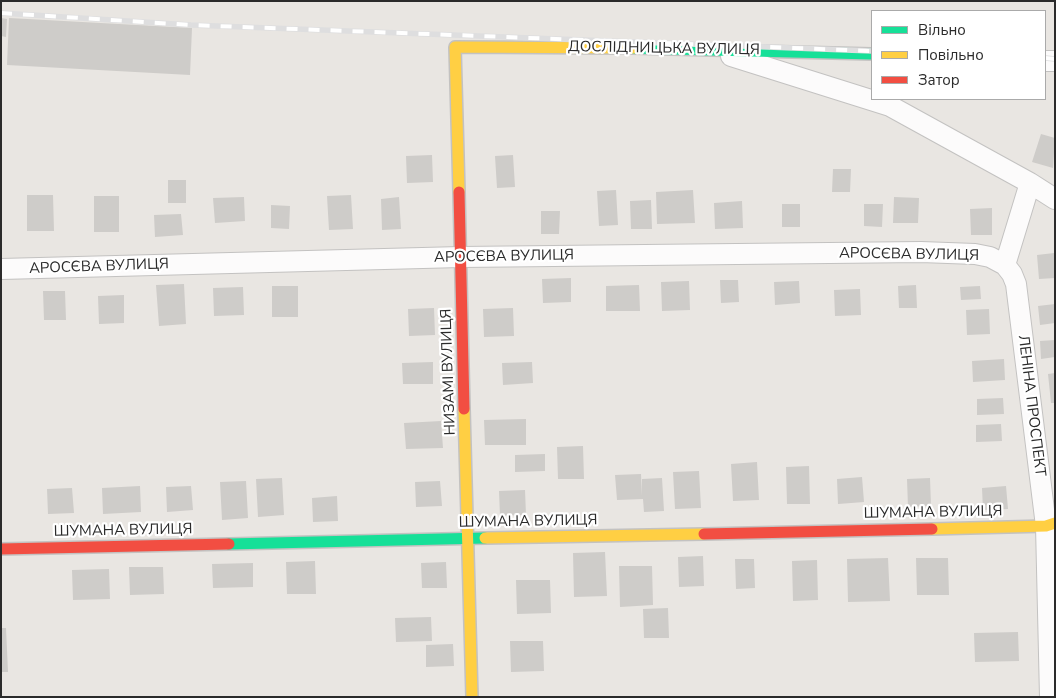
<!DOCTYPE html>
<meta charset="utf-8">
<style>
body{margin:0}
#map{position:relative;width:1056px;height:698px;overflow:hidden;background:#e9e6e2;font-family:"Nunito Sans",sans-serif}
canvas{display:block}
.frame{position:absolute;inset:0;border:2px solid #2b2b2b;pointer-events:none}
.legend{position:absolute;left:871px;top:10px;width:175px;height:90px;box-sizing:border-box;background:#fff;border:1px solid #aaa;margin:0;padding:6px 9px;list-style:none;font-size:15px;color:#2b2b2b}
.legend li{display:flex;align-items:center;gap:10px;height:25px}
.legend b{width:25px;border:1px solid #aaa}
</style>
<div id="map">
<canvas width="1056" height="698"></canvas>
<div class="frame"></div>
<ul class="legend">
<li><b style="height:6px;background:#16e098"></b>Вільно</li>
<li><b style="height:6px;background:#ffcf43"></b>Повільно</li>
<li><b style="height:6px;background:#f24e42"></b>Затор</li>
</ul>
</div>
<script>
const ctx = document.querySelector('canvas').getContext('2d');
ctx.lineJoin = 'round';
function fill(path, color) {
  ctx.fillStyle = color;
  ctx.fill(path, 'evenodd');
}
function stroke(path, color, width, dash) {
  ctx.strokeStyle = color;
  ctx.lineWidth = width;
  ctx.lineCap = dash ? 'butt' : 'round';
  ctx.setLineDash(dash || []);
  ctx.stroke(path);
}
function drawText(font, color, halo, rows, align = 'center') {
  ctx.font = font + ' "Nunito Sans",sans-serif';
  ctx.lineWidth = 4.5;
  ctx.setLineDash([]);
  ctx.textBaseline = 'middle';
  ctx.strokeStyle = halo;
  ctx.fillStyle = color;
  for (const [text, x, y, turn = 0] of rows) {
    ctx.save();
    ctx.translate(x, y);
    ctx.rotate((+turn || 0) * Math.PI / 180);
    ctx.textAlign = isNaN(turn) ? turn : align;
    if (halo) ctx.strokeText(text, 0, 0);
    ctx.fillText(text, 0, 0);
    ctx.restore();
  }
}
fill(new Path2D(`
 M1 18 7 19 6 37 1 36Z
 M9 18 192 28 190 75 7 65Z
 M1041 134 1055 138 1053 168 1032 162Z
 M432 155 433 182 407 183 406 156Z
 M513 155 515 187 497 188 495 156Z
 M833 169H851L850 192H832Z
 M168 180H186V203H168Z
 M616 190 618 225 599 226 597 191Z
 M693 190 695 223 657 224 656 192Z
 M27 195H53L54 231H27Z
 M351 195 353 229 329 230 327 196Z
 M94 196H119V232H94Z
 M244 197 245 221 215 223 213 198Z
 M399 197 401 229 382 230 381 199Z
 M894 197 919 198 918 223H893Z
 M651 200 652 229H631L630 201Z
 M742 201 743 228 715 229 714 203Z
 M782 204H800V227H782Z
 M864 204H883L882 227 864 226Z
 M271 205 290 206 289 229 271 228Z
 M992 208V235H971L970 209Z
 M541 211H560L559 234H541Z
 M181 214 183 235 155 237 154 215Z
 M1054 253 1055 278 1039 279 1037 255Z
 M571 278V302L543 303 542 279Z
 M720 280H738L739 302 721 303Z
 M689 281 690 310 662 311 661 282Z
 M799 281 800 303 775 305 774 282Z
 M184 284 186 324 159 326 156 285Z
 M639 285 640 311H606V286Z
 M916 285 917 308H899L898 286Z
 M272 286H298V317H272Z
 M980 286 981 299 961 300 960 287Z
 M243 287 244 315 214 316 213 288Z
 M860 289 861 315 835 316 834 290Z
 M43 291H65L66 320H44Z
 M124 295V323L99 324 98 296Z
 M1055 304V323L1040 325 1038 306Z
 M434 308 435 335 409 336 408 309Z
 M513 308 514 336 484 337 483 309Z
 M989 309 990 334 967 335 966 310Z
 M1055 340V357L1041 359 1040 341Z
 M1004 359 1005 380 973 382 972 361Z
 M433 362V384H403L402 363Z
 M532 362 533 383 503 385 502 363Z
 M1055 373V403H1051L1048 374Z
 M1003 398 1004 414 977 415V399Z
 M526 419V445H485L484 420Z
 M441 421 443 448 406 449 404 423Z
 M1001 424 1002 441 976 442V425Z
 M583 446 584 479H558L557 447Z
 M545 454V471L515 472V455Z
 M757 462 759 500 733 501 731 464Z
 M809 466 810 504H787L786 467Z
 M699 471 701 508 675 509 673 472Z
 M641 474 642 496V479L662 478 664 511 644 512 643 499 617 500 615 475Z
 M862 477 864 502 838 504 837 479Z
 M282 478 284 515 258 517 256 479Z
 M930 478 931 506 908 507 907 479Z
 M246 481 248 518 222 520 220 482Z
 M440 481 442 506 416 507 415 482Z
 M140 486 141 512 103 514 102 488Z
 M191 486 193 510 167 512 166 487Z
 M1006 486 1008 509 983 510 982 488Z
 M72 488 74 513 48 514 47 489Z
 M525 490 526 515 500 516 499 491Z
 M337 496 338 521 313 522 312 498Z
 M605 552 607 596 574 597 573 553Z
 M703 556 704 586 679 587 678 557Z
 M888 558 890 601 848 602 847 559Z
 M916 558H948L949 595H917Z
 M735 559H754L755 588 736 589Z
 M817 560 818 600 793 601 792 561Z
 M315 561 316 594H287L286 562Z
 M446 562 447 588H422L421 563Z
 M253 563V587L213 588 212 564Z
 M619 566H652L653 605 620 607Z
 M129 567H163L164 594 130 595Z
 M109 569 110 599 73 600 72 570Z
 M516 580H550L551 613 517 614Z
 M668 608 669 638H644L643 609Z
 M431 617 432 641 396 642 395 618Z
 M1 628H6L8 672H1Z
 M1018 632 1019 661 975 662 974 633Z
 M510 641H543L544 671 511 672Z
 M453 644 454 666 426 667V645Z`), '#ceccc9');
const street = new Path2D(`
 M731 56 890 106 1030 183 1055 199
 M1045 61H1055
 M1030 183 1005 265 1012 274 1016 284 1046 526 1050 697
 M1 269 461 257 921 252 975 254 990 257 1005 265`);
const fast = new Path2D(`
 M633 48 872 54
 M229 544 485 538`);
const slow = new Path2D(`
 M459 192 455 47 633 48
 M464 409 472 697
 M932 529 1046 526 1055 523
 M485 538 704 534`);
const jam = new Path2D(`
 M459 192 464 409
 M704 534 932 529
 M1 549 229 544`);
stroke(street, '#c3c2c1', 22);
stroke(fast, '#c3c2c1', 14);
stroke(slow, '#c3c2c1', 14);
stroke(jam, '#c3c2c1', 14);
stroke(street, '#fcfbfb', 20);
stroke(fast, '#16e098', 11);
stroke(slow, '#ffcf43', 11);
stroke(jam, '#f24e42', 11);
const rail = new Path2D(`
 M1 13 191 25 872 51
 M1045 58 1055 59`);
stroke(rail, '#dededf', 5.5);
stroke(rail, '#fff', 4, [11]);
drawText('15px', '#2b2b2b', '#fff', [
 ["ДОСЛІДНИЦЬКА ВУЛИЦЯ",664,49,1],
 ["АРОСЄВА ВУЛИЦЯ",909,255,1],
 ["АРОСЄВА ВУЛИЦЯ",504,257,-1],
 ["АРОСЄВА ВУЛИЦЯ",99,267,-2],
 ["НИЗАМІ ВУЛИЦЯ",449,372,-92],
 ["ЛЕНІНА ПРОСПЕКТ",1031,406,83],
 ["ШУМАНА ВУЛИЦЯ",933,513,-1],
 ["ШУМАНА ВУЛИЦЯ",528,522,-1],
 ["ШУМАНА ВУЛИЦЯ",123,531,-1]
]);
</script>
